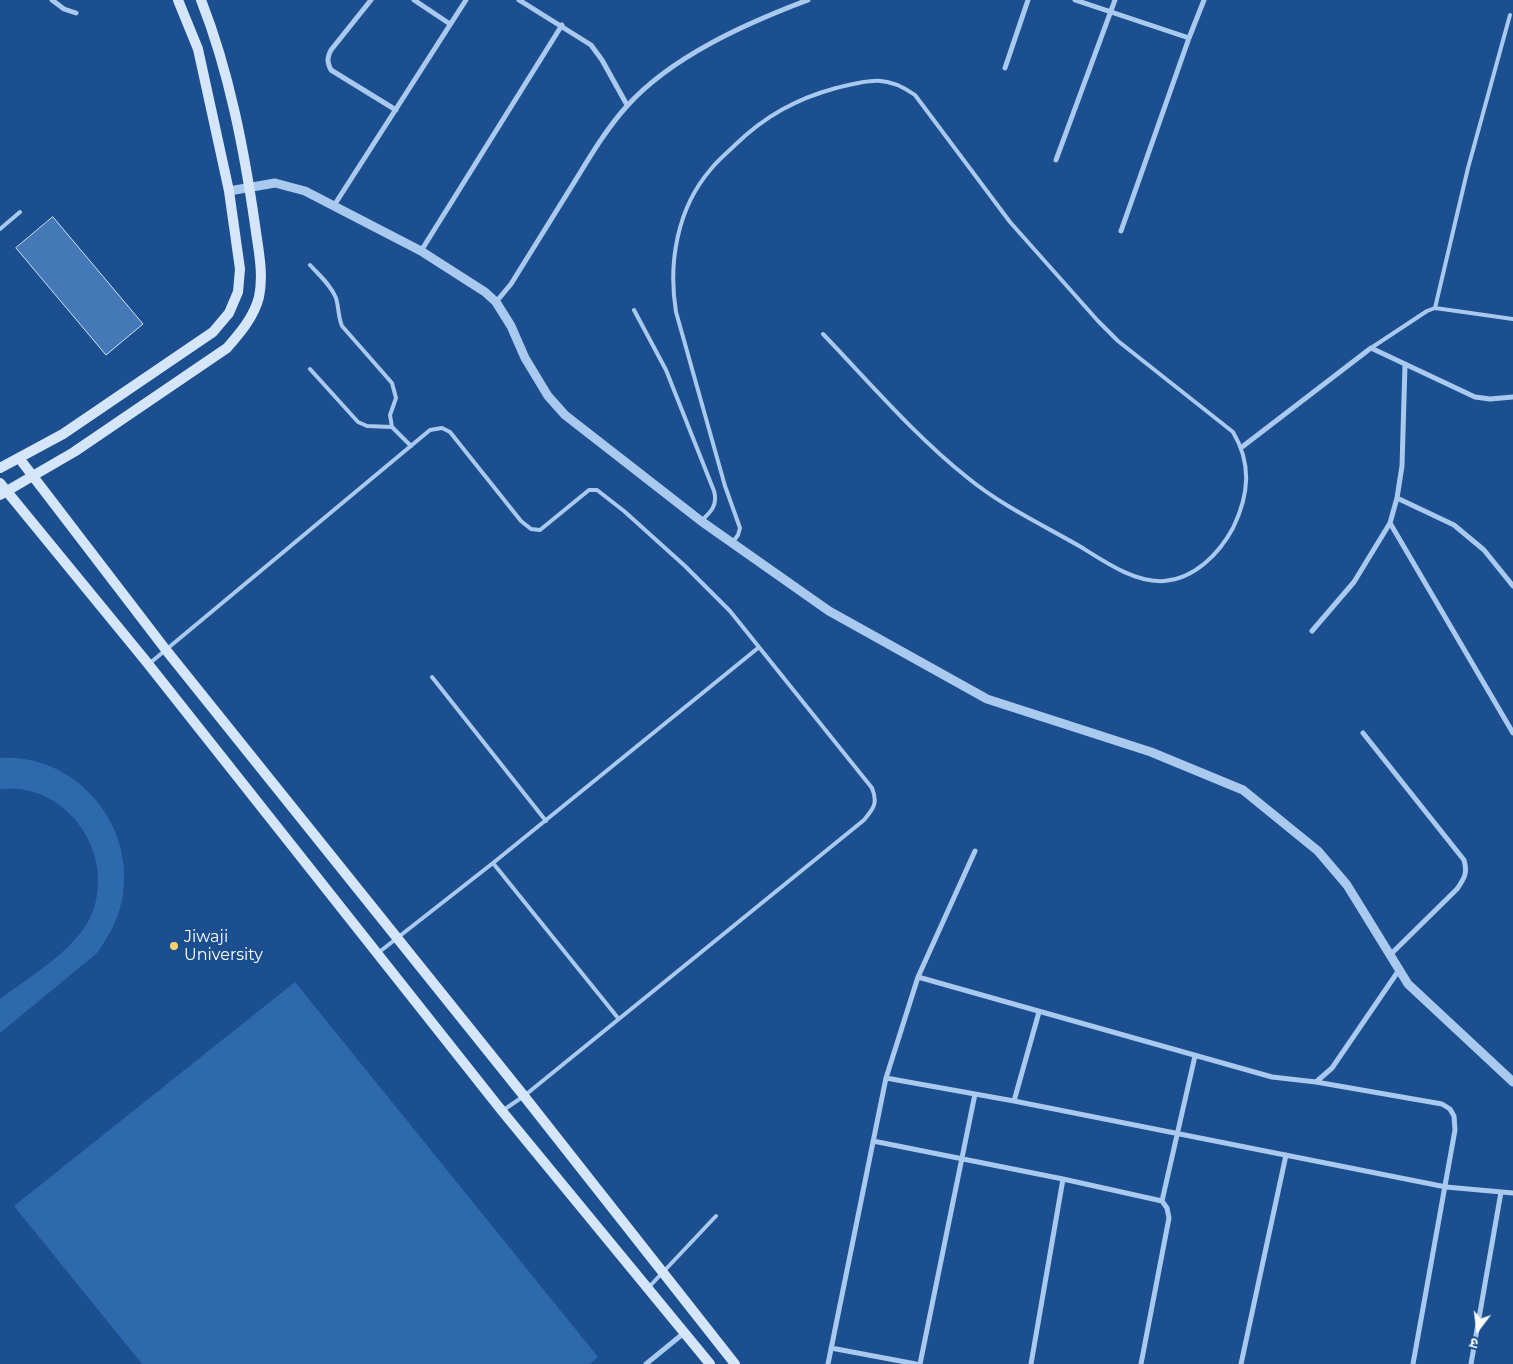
<!DOCTYPE html>
<meta charset="utf-8">
<style>
body{margin:0}
#map{position:relative;width:1513px;height:1364px;overflow:hidden;background:#1b4f8f;font-family:Montserrat,"Noto Sans Devanagari",sans-serif}
canvas{display:block}
.north{position:absolute;left:1453px;top:1304px;width:50px;height:50px;-webkit-text-stroke:4px #1b4f8f;paint-order:stroke;rotate:195deg;font-size:14px;font-weight:700;line-height:20px;text-align:center;color:#fff}
.north::after{content:'';display:block;margin:auto;width:18px;height:22px;background:#fff;clip-path:polygon(50% 0,100% 100%,50% 72%,0 100%)}
</style>
<div id="map">
<canvas width="1513" height="1364"></canvas>
<div class="north">उ</div>
</div>
<script>
const ctx = document.querySelector('canvas').getContext('2d');
ctx.lineJoin = 'round';
function fill(path, color) {
  ctx.fillStyle = color;
  ctx.fill(path, 'evenodd');
}
function stroke(path, color, width, dash) {
  ctx.strokeStyle = color;
  ctx.lineWidth = width;
  ctx.lineCap = dash ? 'butt' : 'round';
  ctx.setLineDash(dash || []);
  ctx.stroke(path);
}
function drawText(font, color, halo, rows, align = 'center') {
  ctx.font = font + ' Montserrat,sans-serif';
  ctx.lineWidth = 4;
  ctx.setLineDash([]);
  ctx.textBaseline = 'middle';
  ctx.strokeStyle = halo;
  ctx.fillStyle = color;
  for (const [text, x, y, turn = 0] of rows) {
    ctx.save();
    ctx.translate(x, y);
    ctx.rotate((+turn || 0) * Math.PI / 180);
    ctx.textAlign = isNaN(turn) ? turn : align;
    if (halo) ctx.strokeText(text, 0, 0);
    ctx.fillText(text, 0, 0);
    ctx.restore();
  }
}
fill(new Path2D(`
 M0 758C74 753 134 822 123 894 120 916 110 935 97 953L0 1033V999C29 977 74 951 90 918 119 857 68 781 0 789Z
 M295 982 598 1357 590 1364H142L14 1206Z`), '#2e69ad');
const building = new Path2D(`
 M53 217 143 324 106 355 16 248Z`);
fill(building, '#4478b7');
stroke(building, '#cfe3fa', 1);
stroke(new Path2D(`
 M0 229 20 212
 M310 265C319 275 331 285 336 298 339 308 338 317 342 326L392 383 396 398 390 415 392 427 411 446
 M1435 308 1468 168 1510 15
 M634 310 666 370 714 491C718 505 711 512 701 521
 M1371 348 1427 311 1435 308 1513 319
 M310 369 358 422 367 426 392 427
 M732 543 738 535 740 528 725 486 676 312C668 263 677 208 711 169 718 160 727 153 735 145 765 116 796 99 836 88 868 80 886 74 915 95L1010 222 1098 321 1118 341 1233 432C1252 464 1249 495 1233 528 1219 554 1194 579 1164 581 1135 583 1105 562 1081 547 1043 525 1002 506 968 478 915 436 870 383 823 334
 M150 663 430 430 442 428 450 432 521 521 531 529 540 530 589 490H597L624 511 685 566 730 611 872 788C878 803 874 808 864 820L524 1096 502 1111
 M432 677 546 821
 M493 863 618 1018
 M378 953 493 863 758 648
 M649 1287 716 1216`), '#a9c9ee', 4);
stroke(new Path2D(`
 M52 0 64 9 76 13
 M371 0 331 50C327 58 327 62 331 70L396 110
 M414 0 450 24
 M519 0 591 45 602 60 627 105
 M1075 0 1189 38
 M1005 68 1028 0
 M1056 160 1115 0
 M335 204 466 0
 M1121 231 1189 38 1204 0
 M421 251 562 25
 M496 302 511 284C533 249 554 215 575 181 591 155 607 128 627 106 672 56 747 23 808 0
 M1242 447 1371 348 1475 397 1490 399 1513 397
 M1397 498 1454 525 1484 550 1513 586
 M1390 523 1513 733
 M1312 631 1354 582 1390 523 1397 498 1402 466 1405 365
 M1363 733 1464 860C1468 873 1464 879 1457 889L1390 955
 M918 977 1272 1077 1316 1082 1332 1068 1399 970
 M886 1078 918 977 975 851
 M1316 1082 1442 1104 1450 1109 1454 1116 1455 1130 1413 1364
 M1014 1101 1039 1012
 M873 1141 1063 1179 1162 1201 1167 1208 1169 1218 1141 1364
 M1162 1201 1195 1056
 M831 1348 916 1364
 M646 1364 684 1333
 M828 1364 886 1078 1014 1101 1446 1187 1513 1193
 M920 1364 975 1094
 M1031 1364 1063 1179
 M1241 1364 1286 1155
 M1471 1364 1501 1192`), '#a9c9ee', 5);
stroke(new Path2D(`
 M229 191 275 183 305 191 421 251 485 292 496 302 511 326 525 358 548 396 565 415 701 521 829 611 987 699 1151 752 1243 790 1318 851 1347 885 1408 984 1513 1082`), '#a9c9ee', 9);
stroke(new Path2D(`
 M19 458 166 650 524 1096 735 1364
 M0 468 63 434 213 332 229 313 238 292 240 269 229 191 198 49 178 0
 M0 483 145 660 502 1111 710 1364
 M0 495 74 452 227 348C240 333 254 317 259 297 264 273 258 248 255 225 244 149 229 71 201 0`), '#d6e6fa', 10);
for (const [x, y, r, color] of [
 [174,946,5,"#ffd166"]
]) {
  const dot = new Path2D();
  dot.arc(x, y, r, 0, 2 * Math.PI);
  ctx.fillStyle = color;
  ctx.fill(dot);
  stroke(dot, '#1b4f8f', 2);
}
drawText('16px', '#fff', '#1b4f8f', [
 ["Jiwaji",184,937],
 ["University",184,955]
], 'left');
</script>
